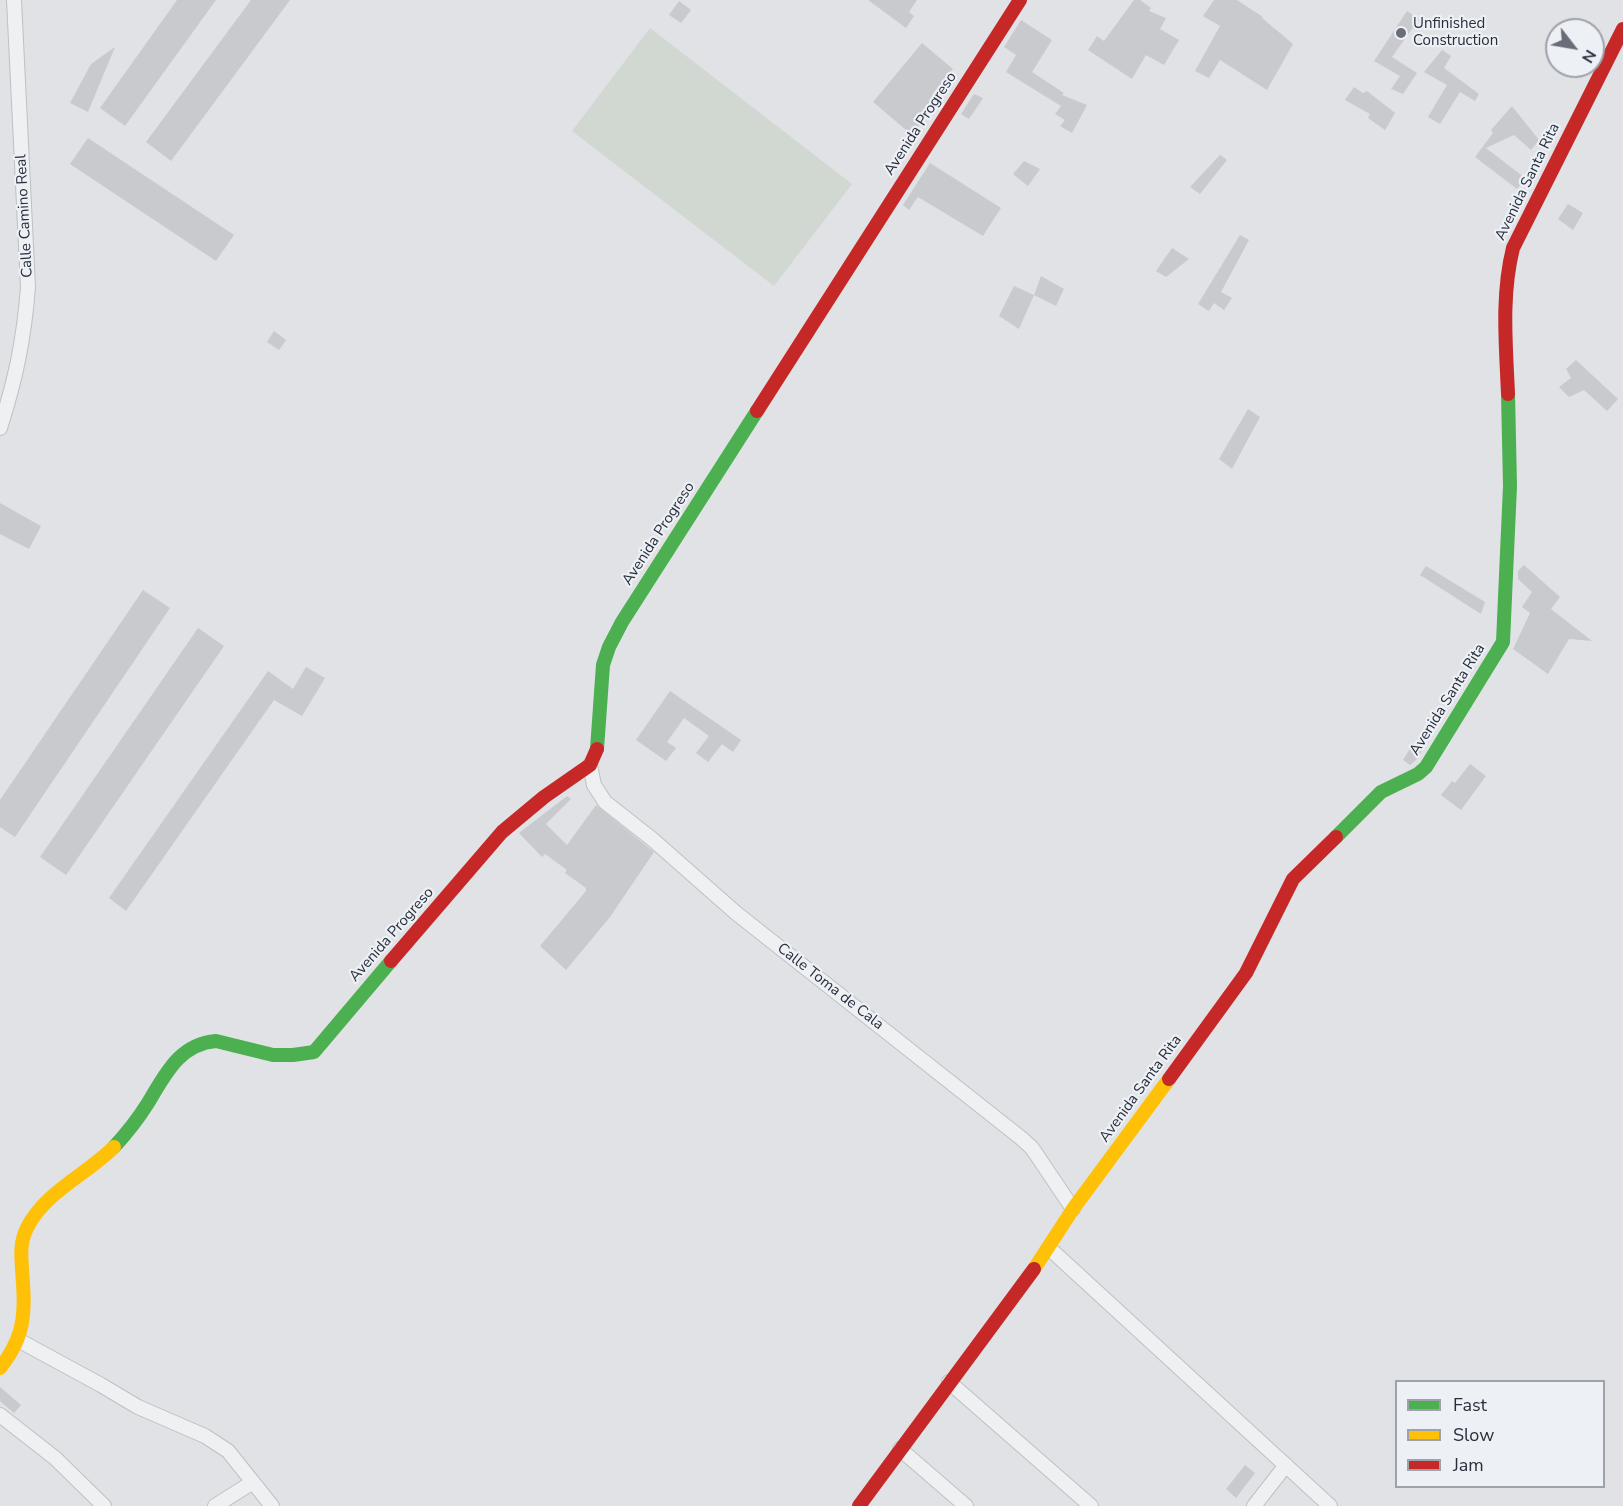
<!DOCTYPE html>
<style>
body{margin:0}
#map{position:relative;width:1623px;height:1506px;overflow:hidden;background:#e0e2e5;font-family:"Nunito Sans",sans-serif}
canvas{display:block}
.legend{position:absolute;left:1395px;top:1380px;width:210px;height:108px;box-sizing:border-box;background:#edf0f4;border:2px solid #9ea2aa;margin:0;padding:8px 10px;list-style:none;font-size:18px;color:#282e3c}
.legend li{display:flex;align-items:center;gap:12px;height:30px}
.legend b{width:30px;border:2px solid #9ea2aa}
.north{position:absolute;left:1545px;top:18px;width:60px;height:60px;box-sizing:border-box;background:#edf0f4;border:2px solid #9ea2aa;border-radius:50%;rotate:121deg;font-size:16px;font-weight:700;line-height:24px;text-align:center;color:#282e3c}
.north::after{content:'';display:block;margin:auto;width:21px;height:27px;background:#686d77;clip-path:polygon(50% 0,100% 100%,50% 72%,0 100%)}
</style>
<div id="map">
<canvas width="1623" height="1506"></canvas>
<ul class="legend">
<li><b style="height:8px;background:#4caf50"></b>Fast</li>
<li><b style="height:8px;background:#ffc107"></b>Slow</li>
<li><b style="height:8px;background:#c62828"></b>Jam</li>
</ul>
<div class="north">N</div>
</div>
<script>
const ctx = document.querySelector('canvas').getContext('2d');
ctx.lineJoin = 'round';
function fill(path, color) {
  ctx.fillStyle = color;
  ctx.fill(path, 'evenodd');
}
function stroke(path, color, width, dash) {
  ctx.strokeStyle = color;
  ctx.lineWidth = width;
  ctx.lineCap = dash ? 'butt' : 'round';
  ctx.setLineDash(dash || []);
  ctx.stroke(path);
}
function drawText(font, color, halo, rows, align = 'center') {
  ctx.font = font + ' "Nunito Sans",sans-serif';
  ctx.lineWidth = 4.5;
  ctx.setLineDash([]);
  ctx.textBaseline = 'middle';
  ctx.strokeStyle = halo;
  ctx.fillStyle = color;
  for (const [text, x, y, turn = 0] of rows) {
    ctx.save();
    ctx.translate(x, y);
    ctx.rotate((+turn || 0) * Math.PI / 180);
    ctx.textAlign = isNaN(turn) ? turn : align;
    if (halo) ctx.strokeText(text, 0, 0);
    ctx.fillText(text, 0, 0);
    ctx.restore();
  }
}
fill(new Path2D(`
 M650 28 852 184 774 286 572 131Z`), '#d0d8d1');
fill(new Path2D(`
 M177 0H216L125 126 100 108Z
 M251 0H290L171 161 146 142Z
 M868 0H917L909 12 914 16 906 28Z
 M1134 0H1140L1151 8 1149 11 1166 18 1160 29 1179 40 1164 65 1146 55 1132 79 1088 50 1097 36 1104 41Z
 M1214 0H1237L1263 17 1262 18 1293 44 1267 90 1220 60 1209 78 1195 71 1220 26 1203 16Z
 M679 1 691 10 681 23 669 15Z
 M1407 11 1419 19 1392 57 1417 73 1403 94 1391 89 1400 76 1374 61Z
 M1021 20 1052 40 1032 72 1064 93 1062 95 1087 105 1072 133 1060 126 1065 120 1055 114 1061 106 1006 72 1016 55 1004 47Z
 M922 43 953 69 932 95 937 99 919 120 922 123 912 135 873 102Z
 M115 47 88 112 70 103 91 64Z
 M1442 50 1451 56 1444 68 1479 94 1475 101 1460 92 1440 124 1428 117 1447 85 1424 72Z
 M1354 87 1363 93 1367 91 1395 113 1385 130 1368 118 1370 114 1345 100Z
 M974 94 983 98 969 119 961 114Z
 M1512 106 1539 140 1531 150 1514 135 1486 148 1525 178 1517 189 1475 157 1493 133 1491 130Z
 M88 138 234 235 216 261 70 164Z
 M1220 155 1227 160 1200 194 1190 187Z
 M1024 161 1040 169 1028 186 1013 174Z
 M930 163 1001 208 983 236 918 197 909 210 903 205Z
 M1568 204 1583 213 1573 230 1558 219Z
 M1240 235 1249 240 1221 292 1232 298 1224 310 1214 303 1209 311 1198 304Z
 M1172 248 1189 259 1166 277 1156 271Z
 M1041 276 1064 289 1056 306 1034 295Z
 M1014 286 1034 295 1019 329 999 316Z
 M274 331 286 340 279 350 267 342Z
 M1576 360 1618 399 1607 411 1584 390 1569 397 1559 387 1571 378 1566 369Z
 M1248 409 1260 417 1232 469 1219 459Z
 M0 503 41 526 29 549 0 534Z
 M1524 565 1560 597 1551 609 1592 641 1569 639 1548 674 1513 649 1530 613 1522 607 1532 592 1518 579V571Z
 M1426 566 1485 602 1481 614 1420 575Z
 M143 590 170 608 15 837 0 827V800Z
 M198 628 224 646 66 875 40 857Z
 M306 667 325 678 302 716 274 700 126 911 109 898 268 671 293 689Z
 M670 691 741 740 733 752 722 744 708 762 696 753 709 736 684 718 667 742 676 748 666 761 636 740Z
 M1413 744 1422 750 1417 759 1410 765 1403 760Z
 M1470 764 1486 776 1461 810 1441 795 1452 781 1455 783Z
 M567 796 571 799 546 824 567 845 596 805 654 852 610 917 566 970 540 946 586 891V888L565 873 567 870 545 854 542 857 519 833Z
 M0 1387 21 1405 14 1413 0 1401Z
 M1245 1465 1255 1473 1236 1498 1226 1489Z`), '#c8cacd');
const street = new Path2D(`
 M0 428C16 378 24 339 28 287L14 0
 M590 765 594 785 605 802 652 839 736 913 1021 1138 1032 1148 1073 1209
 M1049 1248 1330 1506
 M20 1341 101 1385 138 1407 205 1436 228 1451 272 1506
 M949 1382 1091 1506
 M0 1415 55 1458 104 1506
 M900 1449 966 1506
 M215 1506 253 1482
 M1254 1506 1286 1465`);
stroke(street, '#bec0c3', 16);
stroke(street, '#eff0f1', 14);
stroke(new Path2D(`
 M597 749 603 665 609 647 622 622 757 411
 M1336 837 1381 792 1418 774 1426 767 1503 642 1510 486 1508 394
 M114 1147C126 1134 138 1119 148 1103 165 1075 179 1044 216 1041L273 1055H293L314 1052 391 961`), '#4caf50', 14);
stroke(new Path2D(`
 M1034 1269 1073 1209 1169 1079
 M0 1368C27 1335 25 1309 22 1269 21 1254 20 1242 27 1228 45 1192 86 1175 114 1147`), '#ffc107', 14);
stroke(new Path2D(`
 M1508 394C1506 345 1501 296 1513 248L1623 29
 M757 411 1020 0
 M391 961 502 832 544 797 590 765 597 749
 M1169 1079 1246 973 1293 879 1336 837
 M859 1506 1034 1269`), '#c62828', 14);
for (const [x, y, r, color] of [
 [1401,33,6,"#686d77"]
]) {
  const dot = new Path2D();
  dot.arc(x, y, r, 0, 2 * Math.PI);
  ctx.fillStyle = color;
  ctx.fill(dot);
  stroke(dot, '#edf0f4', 2);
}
drawText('15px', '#282e3c', '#edf0f4', [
 ["Unfinished",1413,24],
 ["Construction",1413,41]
], 'left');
drawText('15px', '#282e3c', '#edf0f4', [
 ["Avenida Progreso",921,124,-57],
 ["Avenida Santa Rita",1528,182,-64],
 ["Calle Camino Real",25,216,-93],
 ["Avenida Progreso",659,534,-57],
 ["Avenida Santa Rita",1448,700,-58],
 ["Avenida Progreso",392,935,-49],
 ["Calle Toma de Cala",830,987,38],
 ["Avenida Santa Rita",1141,1089,-54]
]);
</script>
